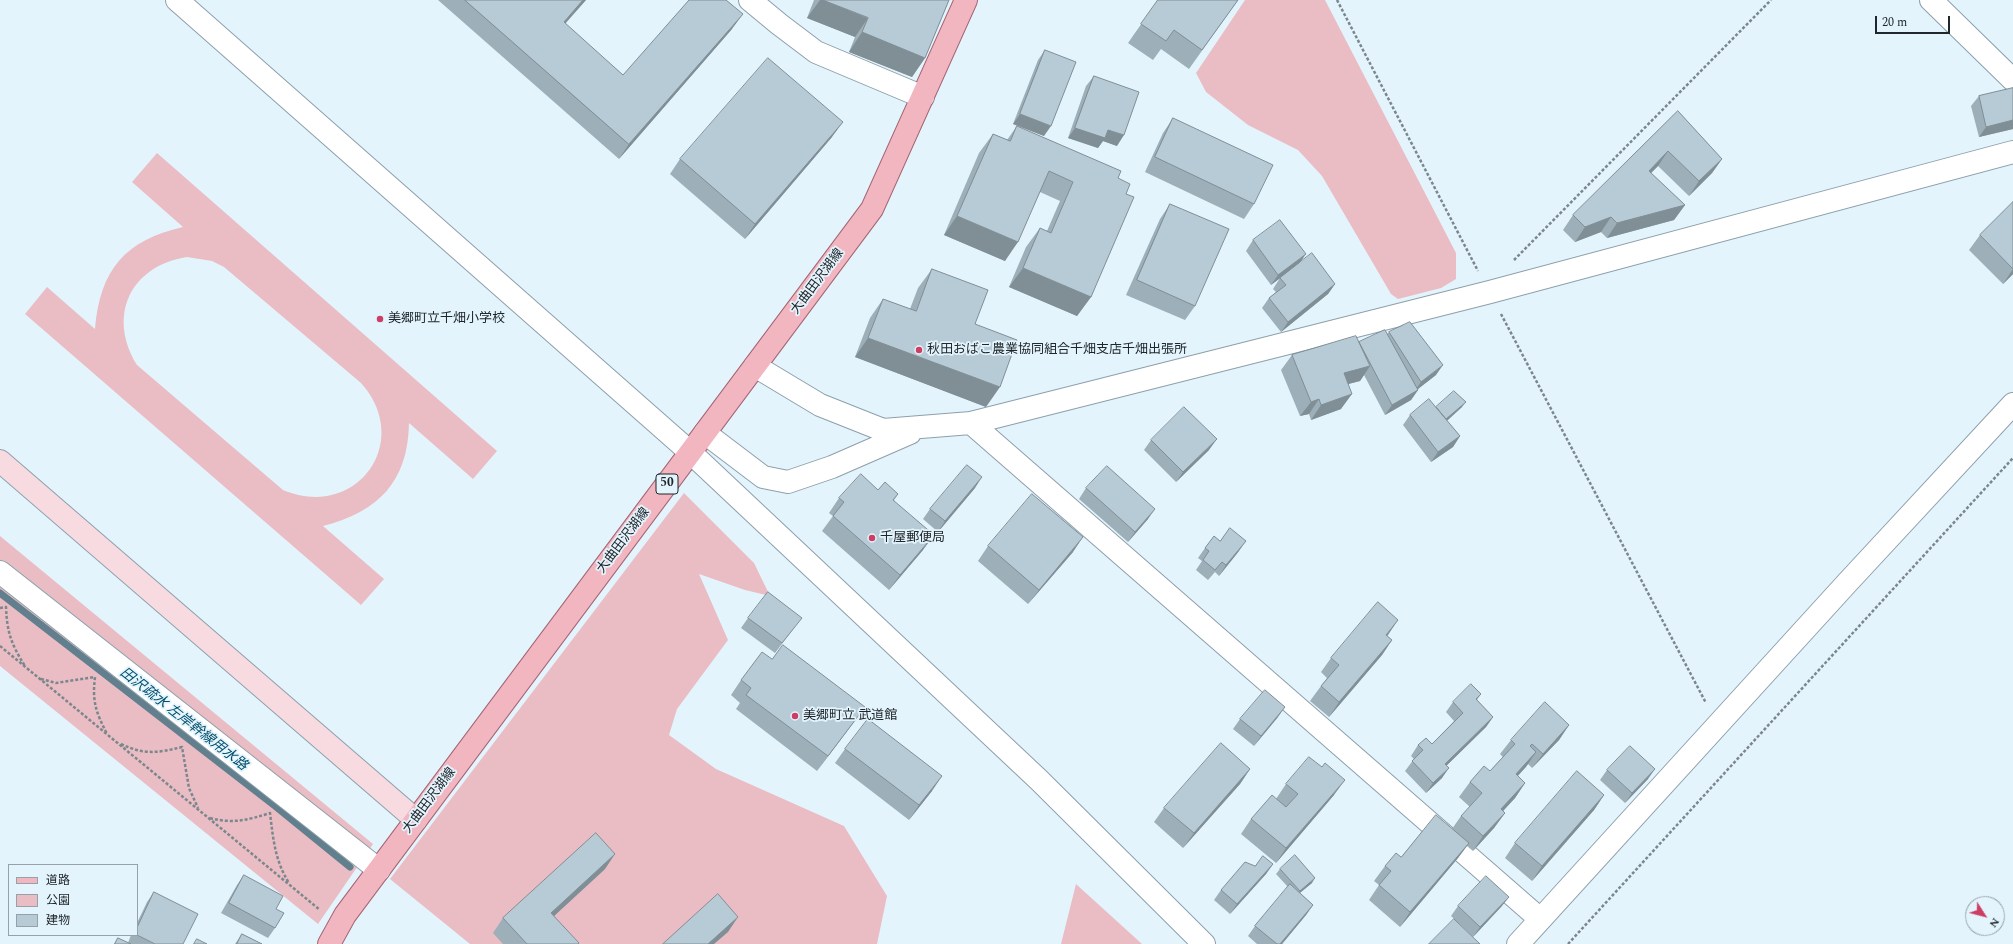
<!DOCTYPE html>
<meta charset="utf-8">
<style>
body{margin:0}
#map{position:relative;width:2013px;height:944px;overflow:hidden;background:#e4f4fd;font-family:Spectral,"Noto Sans JP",serif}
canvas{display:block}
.legend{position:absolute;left:8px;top:864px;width:130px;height:72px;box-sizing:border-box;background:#e4f4fd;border:1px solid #96a2a9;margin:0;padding:5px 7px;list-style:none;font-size:12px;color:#20272b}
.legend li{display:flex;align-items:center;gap:8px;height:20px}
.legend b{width:20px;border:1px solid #96a2a9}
.north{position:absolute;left:1965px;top:896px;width:40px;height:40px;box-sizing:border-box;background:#e4f4fd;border:1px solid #96a2a9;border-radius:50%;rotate:126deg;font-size:11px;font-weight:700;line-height:16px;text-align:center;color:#20272b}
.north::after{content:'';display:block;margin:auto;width:14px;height:18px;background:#cd3e65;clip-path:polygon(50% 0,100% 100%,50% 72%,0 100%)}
.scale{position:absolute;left:1875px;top:16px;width:75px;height:18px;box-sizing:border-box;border:2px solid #20272b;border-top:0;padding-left:5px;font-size:12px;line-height:14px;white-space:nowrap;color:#20272b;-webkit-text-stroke:3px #e4f4fd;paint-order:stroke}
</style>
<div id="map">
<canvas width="2013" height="944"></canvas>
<ul class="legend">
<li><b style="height:5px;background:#f2b6c1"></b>道路</li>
<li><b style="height:11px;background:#e9bdc3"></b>公園</li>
<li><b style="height:11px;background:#b7cbd6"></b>建物</li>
</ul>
<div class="north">N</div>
<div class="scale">20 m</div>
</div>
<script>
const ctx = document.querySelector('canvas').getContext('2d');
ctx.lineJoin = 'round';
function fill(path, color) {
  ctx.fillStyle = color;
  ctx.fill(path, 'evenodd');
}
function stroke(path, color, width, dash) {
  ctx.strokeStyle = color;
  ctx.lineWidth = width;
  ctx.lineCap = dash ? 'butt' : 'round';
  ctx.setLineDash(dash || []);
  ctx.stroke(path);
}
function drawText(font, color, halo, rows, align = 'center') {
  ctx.font = font + ' Spectral,"Noto Sans JP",serif';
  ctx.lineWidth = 3.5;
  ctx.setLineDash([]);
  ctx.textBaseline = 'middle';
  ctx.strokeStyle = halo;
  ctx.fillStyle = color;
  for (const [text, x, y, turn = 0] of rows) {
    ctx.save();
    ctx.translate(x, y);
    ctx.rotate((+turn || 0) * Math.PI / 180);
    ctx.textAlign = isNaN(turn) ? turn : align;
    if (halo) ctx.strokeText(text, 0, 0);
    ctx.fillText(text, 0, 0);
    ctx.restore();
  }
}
fill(new Path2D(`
 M1245 0H1325L1456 253V279L1441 288 1398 299 1391 294 1322 176 1298 150 1248 125 1206 92 1196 73Z
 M157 153 497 451 473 479 409 423C408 482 378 512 323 526L384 579 361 605 25 314 47 287 95 329C100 270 125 240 183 227L132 182ZM187 257 212 261 224 267 361 383C414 442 356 521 283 490L137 365C107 316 130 266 187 257Z
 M684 493 754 563 770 596 745 590 699 574 728 640 677 709 669 735 716 769 844 826 887 896 877 944H470L390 879Z
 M0 536 373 844 318 924 0 666Z
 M1076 884 1142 944H1061Z`), '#e9bdc3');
stroke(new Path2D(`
 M0 593 275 806 350 867`), '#627f8e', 7);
const street = new Path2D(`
 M177 0 690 452 1039 780 1204 944
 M750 0 779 24 816 52 923 97
 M1931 0 2013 80
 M755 366 820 405 883 430 971 423 1490 292 2013 152
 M971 423 1540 919
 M705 433 763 477 788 482 832 467 910 433
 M0 572 379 870
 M1518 944 1847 583 2013 404`);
const secondary = new Path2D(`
 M0 461 416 820`);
const primary = new Path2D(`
 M329 944 345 915 872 209 966 0`);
stroke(street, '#8da0aa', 24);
stroke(secondary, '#8da0aa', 24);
stroke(primary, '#a36572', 24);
stroke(new Path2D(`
 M1337 0 1478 271
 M1514 260 1771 0
 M1501 314 1706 703
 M0 608 6 607C7 632 11 644 25 666
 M0 646 320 910
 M41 679 56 683 95 677C92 702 96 712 107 734
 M121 744C144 755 158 753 182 747L189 788 198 808
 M210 818C233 824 248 820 270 813 273 838 275 861 289 883
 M1568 944 2013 458`), '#7b868d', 2.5, [3, 2]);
stroke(street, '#fff', 22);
stroke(secondary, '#f8dbe0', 22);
stroke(primary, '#f2b6c1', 22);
fill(new Path2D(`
 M438 0H586L565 24 623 75 732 29 619 159Z
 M814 0H949L925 58 912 77 849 52 855 37 807 18Z
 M1158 0H1238L1189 69 1161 49 1153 60 1128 43Z
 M1045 50 1044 136 1013 124 1038 60Z
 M1094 76 1117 146 1103 141 1098 148 1068 138 1086 86Z
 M2013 88V129L1979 137 1971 106 1979 96Z
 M1678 111 1722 159 1712 173 1689 196 1658 166 1651 173 1685 205 1674 220 1607 238 1601 232 1575 242 1563 230 1573 215Z
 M1173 118 1254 204 1244 219 1145 172 1163 133Z
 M1017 126 1118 178 1126 194 1091 297 1077 316 1009 287 1026 247 1040 228 1047 231 1060 201 1040 192 1005 261 944 235 979 153 993 134 1007 140Z
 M832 137 745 239 670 174 680 159Z
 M2013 202V274L2003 284 1969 250 1980 235Z
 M1170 204 1195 306 1185 320 1126 295 1160 219Z
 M1253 240 1299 263 1335 284 1328 294 1281 332 1262 308 1269 298 1276 292 1273 289 1280 278 1289 271 1271 285 1246 251Z
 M932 269 975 324 986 407 855 357 870 318 883 299 910 309 918 288Z
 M1389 332 1436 375 1418 389V390L1411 400 1385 415 1364 375 1360 381 1348 384 1341 409 1311 420 1309 414 1300 416 1281 370 1292 355 1359 342 1387 334Z
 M1436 407H1462L1447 421 1460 436 1453 447 1431 462 1403 425 1410 415Z
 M1151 440 1209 450 1176 482 1144 450Z
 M975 488 938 532 923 519 930 509Z
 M1086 488 1148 519 1128 542 1079 499Z
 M878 490 898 494 894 500 923 550 889 590 822 531 833 516 829 513 839 498Z
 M1220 541 1239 551 1219 576 1215 572 1208 580 1196 570 1202 561 1198 558 1205 548Z
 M988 546 1073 552 1028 604 978 561Z
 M748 618 794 628 775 653 741 628Z
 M1392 640 1382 655 1329 717 1310 701 1321 686 1327 678 1321 672 1331 658Z
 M741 680 854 722 817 771 736 709 740 703 731 695Z
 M1481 694 1477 700 1493 717 1486 727 1446 766 1442 778 1426 793 1405 771 1414 759 1411 756 1418 745 1432 744 1454 721 1446 712 1453 702Z
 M1278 717 1254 746 1233 729 1240 719Z
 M1569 725 1559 740 1532 768 1528 764 1518 776 1525 783 1515 798 1503 811 1505 813 1494 828 1473 851 1467 846 1458 858 1400 927 1369 900 1379 885 1374 881 1385 866 1452 829 1461 816 1470 807 1459 797 1470 782 1490 771 1503 757 1500 754 1511 740Z
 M845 749 932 791 909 820 835 763Z
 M1250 769 1240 784 1183 848 1154 822 1164 808Z
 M1607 770 1648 779 1625 803 1600 780Z
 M1286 784 1334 795 1276 863 1241 834 1251 819 1276 799Z
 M1604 795 1594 810 1532 881 1505 858 1515 843Z
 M1273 864 1266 874 1230 914 1214 900 1221 890 1255 866Z
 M605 869 554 916 578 944H503L493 933 503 918Z
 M1280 869 1312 883 1300 893 1313 905 1306 915 1282 944H1257L1248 936 1255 926 1288 887 1276 874Z
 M244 875 276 909 275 928 268 938 221 913 237 885Z
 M154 892 183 944H114L118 938 128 943 131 935H137V923L147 902Z
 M1509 897 1501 907 1473 937 1451 916 1458 906Z
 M242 934 262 944H235Z`), '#9dafb8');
fill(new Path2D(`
 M583 0H586L553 37 564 22Z
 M820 0H823L868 18 855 37 807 18Z
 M743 14 732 29 619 159 629 144Z
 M862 32 925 58 912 77 849 52Z
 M1020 114 1051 126 1044 136 1013 124Z
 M2013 120V129L1979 137 1986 127Z
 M843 122 832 137 745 239 755 224Z
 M1075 128 1108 130 1124 135 1117 146 1103 141 1098 148 1068 138Z
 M1668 151 1658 166 1638 186 1649 171Z
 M1722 159 1712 173 1689 196 1699 181Z
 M1685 205 1674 220 1607 238 1617 223Z
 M957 216 1018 242 1005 261 944 235Z
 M1611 217 1601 232 1575 242 1585 227Z
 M1306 254 1299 264 1271 285 1278 275Z
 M1023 268 1091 297 1077 316 1009 287Z
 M2013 269V274L2003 284Z
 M1335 284 1328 294 1281 332 1288 322Z
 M868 338 1000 387 986 407 855 357Z
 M1443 365 1436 375 1414 392 1421 382Z
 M1370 366 1360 381 1333 388 1344 373Z
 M1418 390 1411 400 1385 415 1392 405Z
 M1352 394 1341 409 1311 420 1321 405Z
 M1319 399 1309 414 1300 416 1311 402Z
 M1466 402 1462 407 1442 425 1446 419Z
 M1460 436 1453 447 1431 462 1438 452Z
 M1217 439 1209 450 1176 482 1183 472Z
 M982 477 975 488 938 532 945 521Z
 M1155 509 1148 519 1128 542 1135 532Z
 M934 535 923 550 889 590 900 575Z
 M1083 537 1073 552 1028 604 1039 590Z
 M1246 541 1239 551 1219 576 1226 565Z
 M1398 620 1388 635 1375 650 1386 635Z
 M1392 640 1382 655 1329 717 1339 702Z
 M865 707 854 722 817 771 828 756Z
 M1285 707 1278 717 1254 746 1261 736Z
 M1493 717 1486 727 1438 774 1445 764Z
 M1569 725 1559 740 1532 768 1543 754Z
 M1536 752 1526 767 1505 789 1516 774Z
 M1449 768 1442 778 1426 793 1433 783Z
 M1250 769 1240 784 1183 848 1194 833Z
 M1655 769 1648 779 1625 803 1632 793Z
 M942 776 932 791 909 820 919 805Z
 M1345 780 1334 795 1276 863 1286 848Z
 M1525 783 1515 798 1491 824 1501 809Z
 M1604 795 1594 810 1532 881 1542 866Z
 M1505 813 1494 828 1473 851 1483 836Z
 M1469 843 1458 858 1400 927 1410 912Z
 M615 854 605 869 541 928 551 913Z
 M1273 864 1266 874 1230 914 1237 904Z
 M1315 878 1312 883 1296 896 1300 891Z
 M1509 897 1501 907 1473 937 1480 927Z
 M1313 905 1306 915 1282 944H1280Z
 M738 917 728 932 714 944H708Z`), '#808e96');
const building = new Path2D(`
 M465 0H583L564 22 623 75 689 0H726L743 14 629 144Z
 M823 0H949L925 58 862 32 868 18Z
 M1158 0H1238L1202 50 1174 30 1166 41 1141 24Z
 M1045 50 1076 62 1051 126 1020 114Z
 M768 58 843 122 755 224 680 159Z
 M1094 76 1139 92 1124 135 1108 130 1105 138 1075 128Z
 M2013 88V120L1986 127 1979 96Z
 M1678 111 1722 159 1699 181 1668 151 1649 171 1685 205 1617 223 1611 217 1585 227 1573 215Z
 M1173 118 1273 165 1254 204 1155 157Z
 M1017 126 1121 171 1118 178 1130 184 1126 194 1134 197 1091 297 1023 268 1040 228 1051 233 1073 182 1049 171 1018 242 957 216 993 134 1010 141Z
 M2013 202V269L1980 235Z
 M1170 204 1229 229 1195 306 1137 280Z
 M1280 220 1306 254 1278 275 1253 240Z
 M1312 253 1335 284 1288 322 1269 298 1286 285 1280 278Z
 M932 269 988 290 975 324 1017 340 1000 387 868 338 883 299 916 311Z
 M1410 322 1443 365 1421 382 1389 332Z
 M1385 330 1418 390 1392 405 1359 342Z
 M1356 336 1370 366 1344 373 1352 394 1321 405 1319 399 1311 402 1292 355Z
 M1454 391 1466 402 1446 419 1436 407Z
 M1429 399 1460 436 1438 452 1410 415Z
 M1184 407 1217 439 1183 472 1151 440Z
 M967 465 982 477 945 521 930 509Z
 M1107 466 1155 509 1135 532 1086 488Z
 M861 474 878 490 885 482 898 494 893 500 934 535 900 575 833 516 844 502 839 498Z
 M1032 494 1083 537 1039 590 988 546Z
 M1230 528 1246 541 1226 565 1222 562 1215 570 1203 560 1209 551 1205 548 1214 536 1220 541Z
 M768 592 802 618 782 643 748 618Z
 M1378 602 1398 620 1386 635 1392 640 1339 702 1321 686 1339 665 1331 658Z
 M783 645 865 707 828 756 746 695 751 688 741 680 762 652 772 659Z
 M1471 684 1481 694 1476 699 1493 717 1445 764 1449 768 1433 783 1412 761 1423 750 1418 745 1426 738 1432 744 1463 713 1453 702Z
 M1265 690 1285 707 1261 736 1240 719Z
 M1545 702 1569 725 1543 754 1532 744 1530 746 1536 752 1516 774 1525 783 1501 809 1505 813 1483 836 1461 816 1482 793 1470 782 1484 766 1490 771 1515 744 1511 740Z
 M868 719 942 776 919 805 845 749Z
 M1221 743 1250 769 1194 833 1164 808Z
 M1630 746 1655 769 1632 793 1607 770Z
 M1309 757 1322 767 1325 763 1345 780 1286 848 1251 819 1272 795 1286 807 1298 794 1286 784Z
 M1577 771 1604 795 1542 866 1515 843Z
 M1436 815 1469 843 1410 912 1379 885 1391 871 1385 866 1396 853 1401 857Z
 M596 833 615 854 551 913 579 943 578 944H527L503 918Z
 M1295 855 1315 878 1300 891 1280 869Z
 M1263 856 1273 864 1237 904 1221 890 1245 862 1255 866Z
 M244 875 283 896 276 909 284 913 275 928 229 903Z
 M1486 876 1509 897 1480 927 1458 906Z
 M1290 884 1313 905 1280 944H1277L1255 926Z
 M154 892 198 914 183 944H155L137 935V928Z
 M718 894 738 917 708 944H663Z
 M1454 919 1480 944H1429Z
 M242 934 262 944H237Z
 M118 938 131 944H115Z
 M197 939 207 944H194Z`);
fill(building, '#b7cbd6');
stroke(building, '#808e96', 1);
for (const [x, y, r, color] of [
 [380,319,4,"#cd3e65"],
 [919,350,4,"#cd3e65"],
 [872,538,4,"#cd3e65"],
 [795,716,4,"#cd3e65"]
]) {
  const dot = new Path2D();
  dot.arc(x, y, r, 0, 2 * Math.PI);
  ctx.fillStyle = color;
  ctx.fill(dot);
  stroke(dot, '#e4f4fd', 1.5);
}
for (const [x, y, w] of [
 [667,484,22]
]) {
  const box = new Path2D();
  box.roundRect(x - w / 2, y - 10, w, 20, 3);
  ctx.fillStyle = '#e4f4fd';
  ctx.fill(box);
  stroke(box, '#20272b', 1);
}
drawText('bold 12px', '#20272b', null, [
 ["50",667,484]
]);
drawText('13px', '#20272b', '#e4f4fd', [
 ["大曲田沢湖線",818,282,-53],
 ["大曲田沢湖線",624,541,-53],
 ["大曲田沢湖線",430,801,-53]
]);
drawText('13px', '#20272b', '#e4f4fd', [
 ["美郷町立千畑小学校",388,319],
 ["秋田おばこ農業協同組合千畑支店千畑出張所",927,350],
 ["千屋郵便局",880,538],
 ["美郷町立 武道館",803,716]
], 'left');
drawText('italic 14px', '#024f6c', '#e4f4fd', [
 ["田沢疏水 左岸幹線用水路",183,720,38]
]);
</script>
